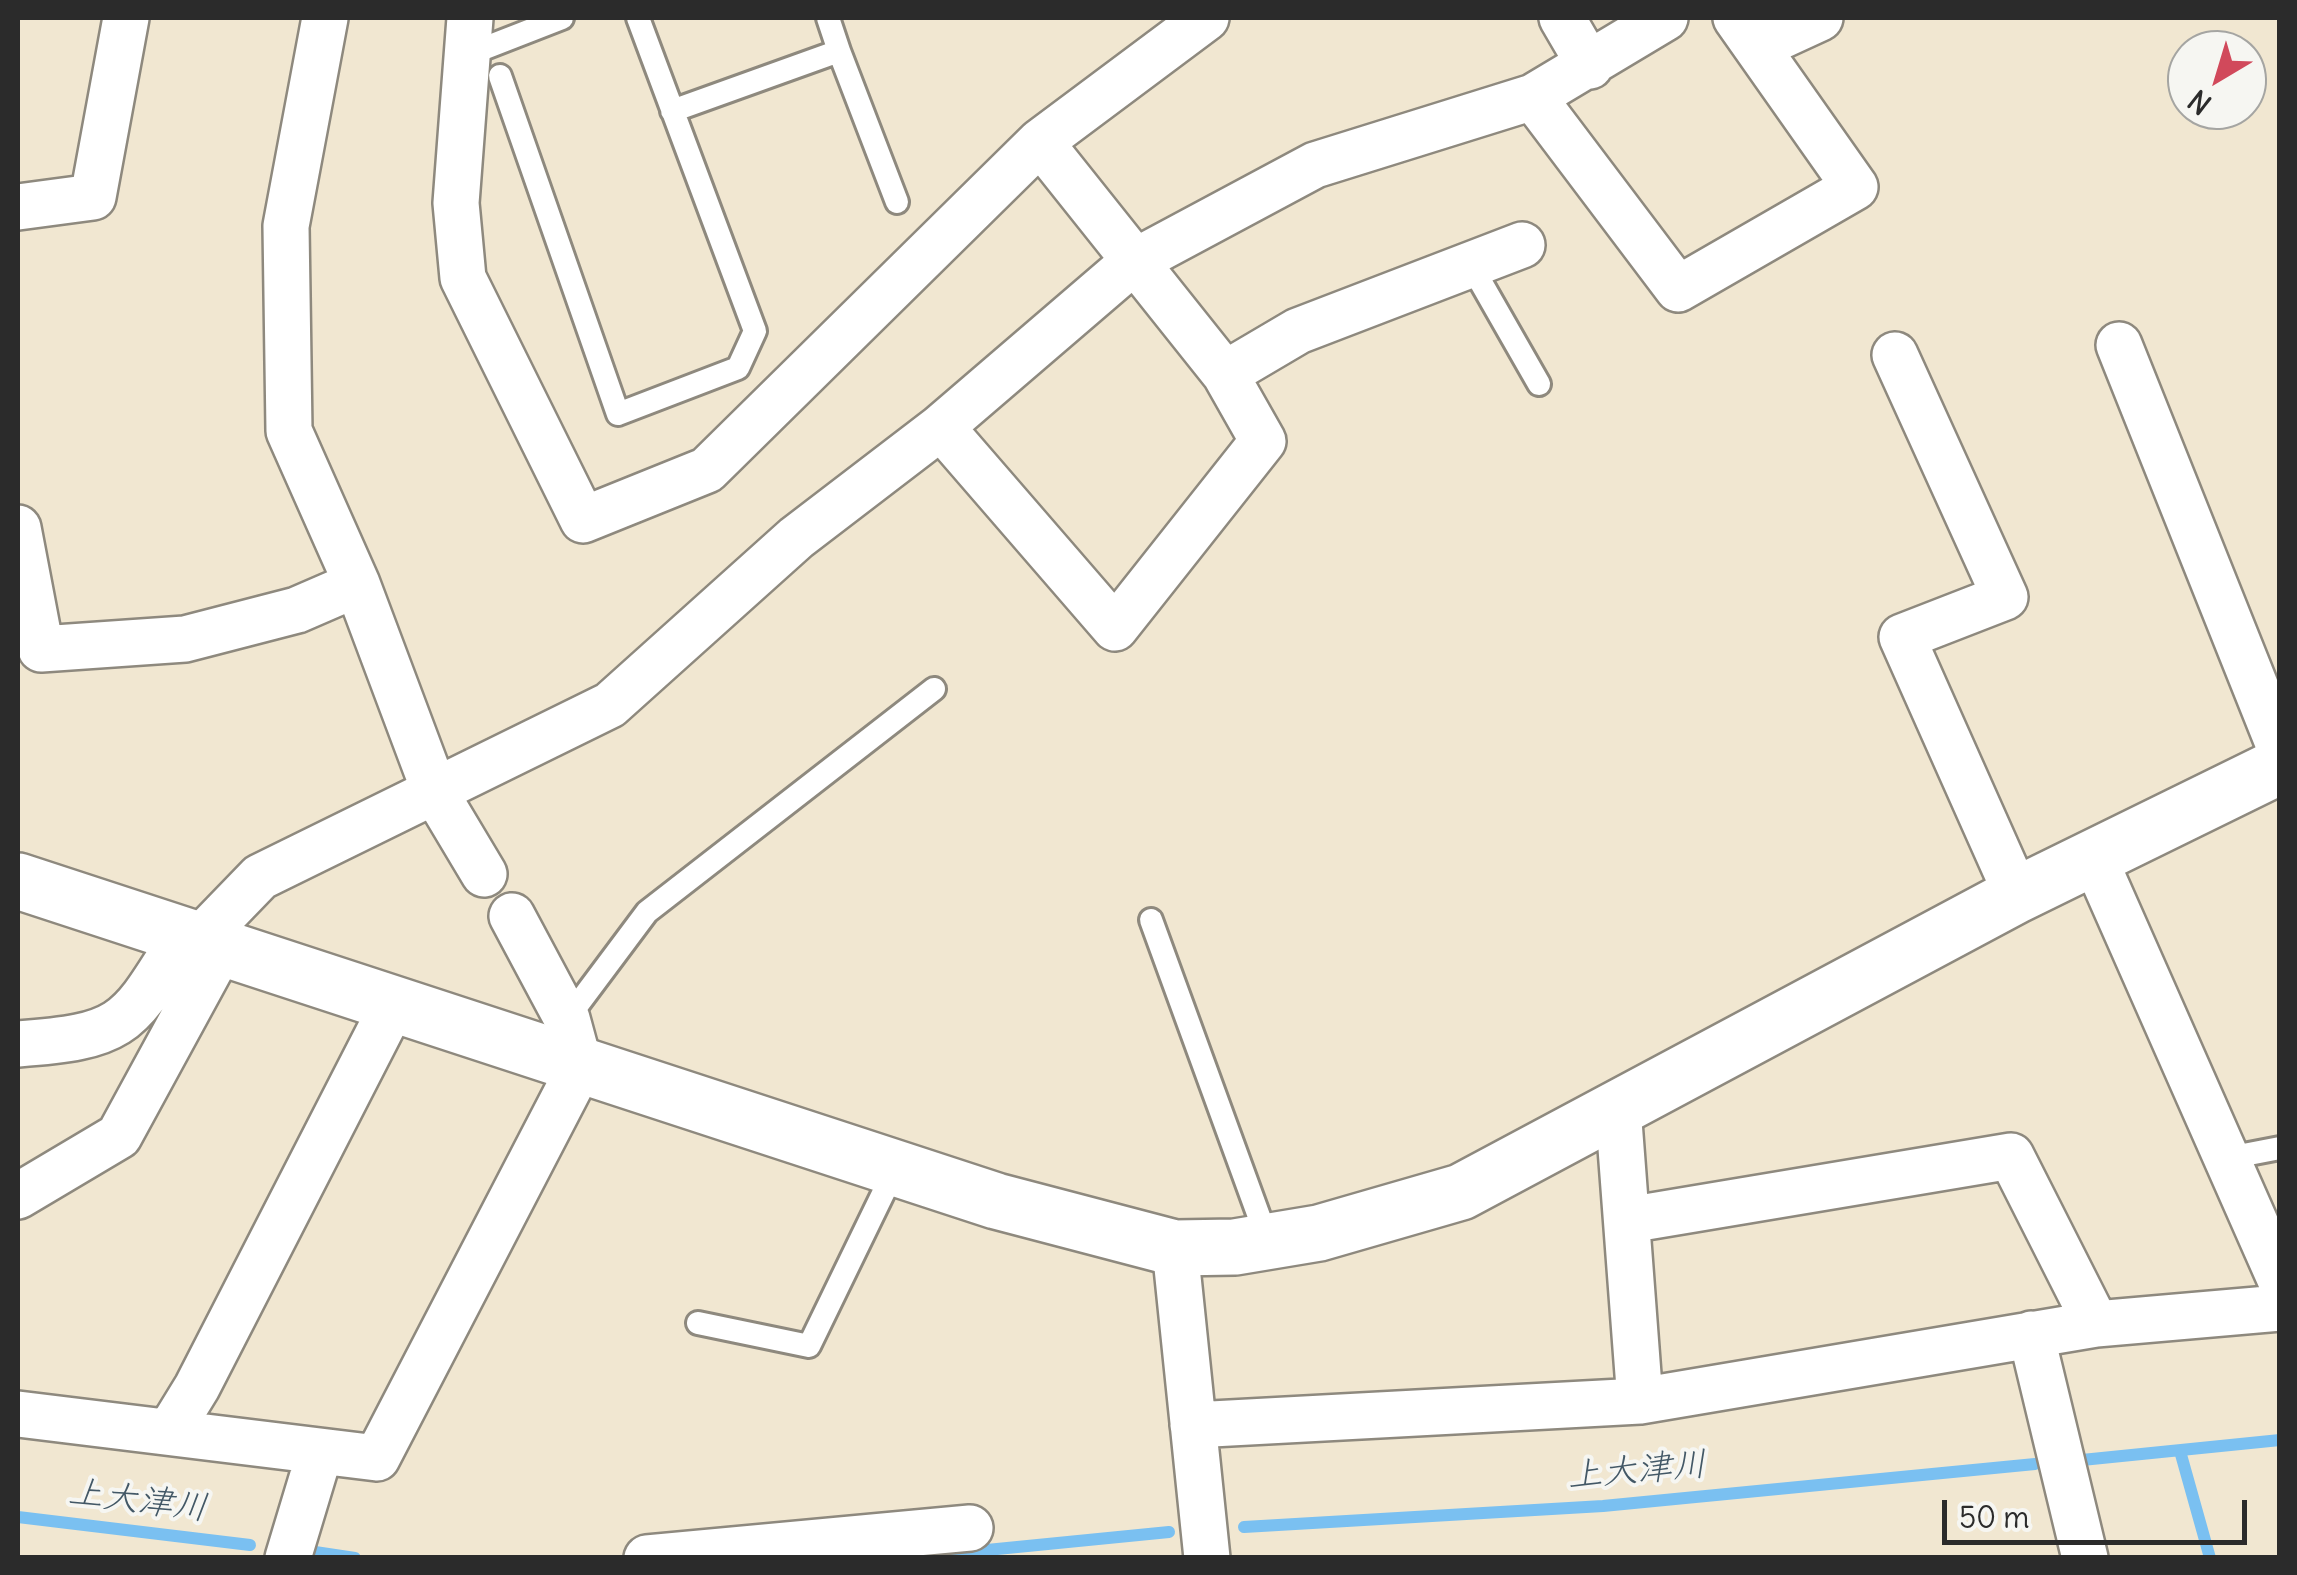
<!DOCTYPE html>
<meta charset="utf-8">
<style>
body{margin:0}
#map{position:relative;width:2297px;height:1575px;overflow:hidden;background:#f1e7d1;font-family:Delius,sans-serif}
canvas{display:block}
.frame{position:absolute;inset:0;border:20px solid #2b2b2b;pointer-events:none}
.north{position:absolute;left:2167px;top:30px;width:100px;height:100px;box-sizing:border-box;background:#f6f6f2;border:2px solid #a5a5a2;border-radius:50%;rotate:218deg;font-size:28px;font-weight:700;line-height:40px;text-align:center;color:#2b2b2b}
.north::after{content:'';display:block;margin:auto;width:35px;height:45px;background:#d1495b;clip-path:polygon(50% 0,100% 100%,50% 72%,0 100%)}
.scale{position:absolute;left:1942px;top:1500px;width:305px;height:45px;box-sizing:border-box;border:5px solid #2b2b2b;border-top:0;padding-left:12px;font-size:30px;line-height:35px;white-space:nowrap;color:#2b2b2b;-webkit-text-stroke:8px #f6f6f2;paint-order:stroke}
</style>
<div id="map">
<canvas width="2297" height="1575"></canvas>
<div class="frame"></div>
<div class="north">N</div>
<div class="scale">50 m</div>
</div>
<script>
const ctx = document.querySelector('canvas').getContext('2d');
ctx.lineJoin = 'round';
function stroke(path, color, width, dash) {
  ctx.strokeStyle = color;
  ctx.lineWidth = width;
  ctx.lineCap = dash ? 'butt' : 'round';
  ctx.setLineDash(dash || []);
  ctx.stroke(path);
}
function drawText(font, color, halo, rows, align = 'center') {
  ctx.font = font + ' Delius,"Klee One",sans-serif';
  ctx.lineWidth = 8;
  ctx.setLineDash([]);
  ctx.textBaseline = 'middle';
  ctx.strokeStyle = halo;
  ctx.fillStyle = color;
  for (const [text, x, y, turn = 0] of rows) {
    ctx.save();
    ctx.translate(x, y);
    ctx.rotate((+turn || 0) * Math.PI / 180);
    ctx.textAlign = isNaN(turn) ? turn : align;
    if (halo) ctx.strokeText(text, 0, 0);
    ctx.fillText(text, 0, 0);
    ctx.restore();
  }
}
stroke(new Path2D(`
 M2180 1451 2210 1558
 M2082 1460 2280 1440
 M18 1517 250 1545
 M1244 1527 1603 1506 2035 1464
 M315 1552 355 1558
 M906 1558 1169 1532`), '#7ac0f1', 12);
const lane = new Path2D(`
 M839 51 897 202
 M467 55 562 18
 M500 76 618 414 738 368 755 331 638 18
 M672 111 839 51 828 18
 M1471 265 1539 384
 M1151 920 1268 1241
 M567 1019 647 912 934 689
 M2228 1158 2280 1148
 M698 1323 809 1346 894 1171`);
const street = new Path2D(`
 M325 18 286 226 289 431 357 584 435 792 484 874
 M470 18 456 203 463 278 583 520 707 470 1040 142 1225 374 1263 441 1115 628 941 427
 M1562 18 1590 66
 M1757 47 1820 18
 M1533 97 1678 289 1855 187 1736 18
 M1040 142 1206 18
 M18 207 93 197 126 18
 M2119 345 2280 748
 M1895 355 2005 597 1902 637 2017 895
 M1225 374 1298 331 1522 245
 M18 528 41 649 185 639 297 610 357 584
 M2094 858 2280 1279
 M201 938 260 877 610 705 796 538 941 427 1132 263 1315 165 1533 97 1665 18
 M18 1044C129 1036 128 1023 185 933
 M1618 1108 1640 1401
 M18 1196 119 1136 223 945
 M1628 1220 2011 1156 2096 1324
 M1175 1248 1207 1558
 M2031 1334 2085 1558
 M18 1414 377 1458 580 1067 567 1019 512 916
 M1193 1425 1640 1401 2096 1324 2280 1308
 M170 1431 197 1387 394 1003
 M288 1558 320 1452
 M647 1558 970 1528`);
const secondary = new Path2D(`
 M18 881 996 1201 1175 1248 1235 1247 1319 1233 1461 1192 2017 895 2280 766`);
stroke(lane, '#8e897e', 28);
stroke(street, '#8e897e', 50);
stroke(secondary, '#8e897e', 60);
stroke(lane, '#fff', 22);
stroke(street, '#fff', 45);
stroke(secondary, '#fff', 55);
drawText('italic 35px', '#435866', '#f6f6f2', [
 ["上大津川",1637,1471,-5],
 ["上大津川",138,1501,7]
]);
</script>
